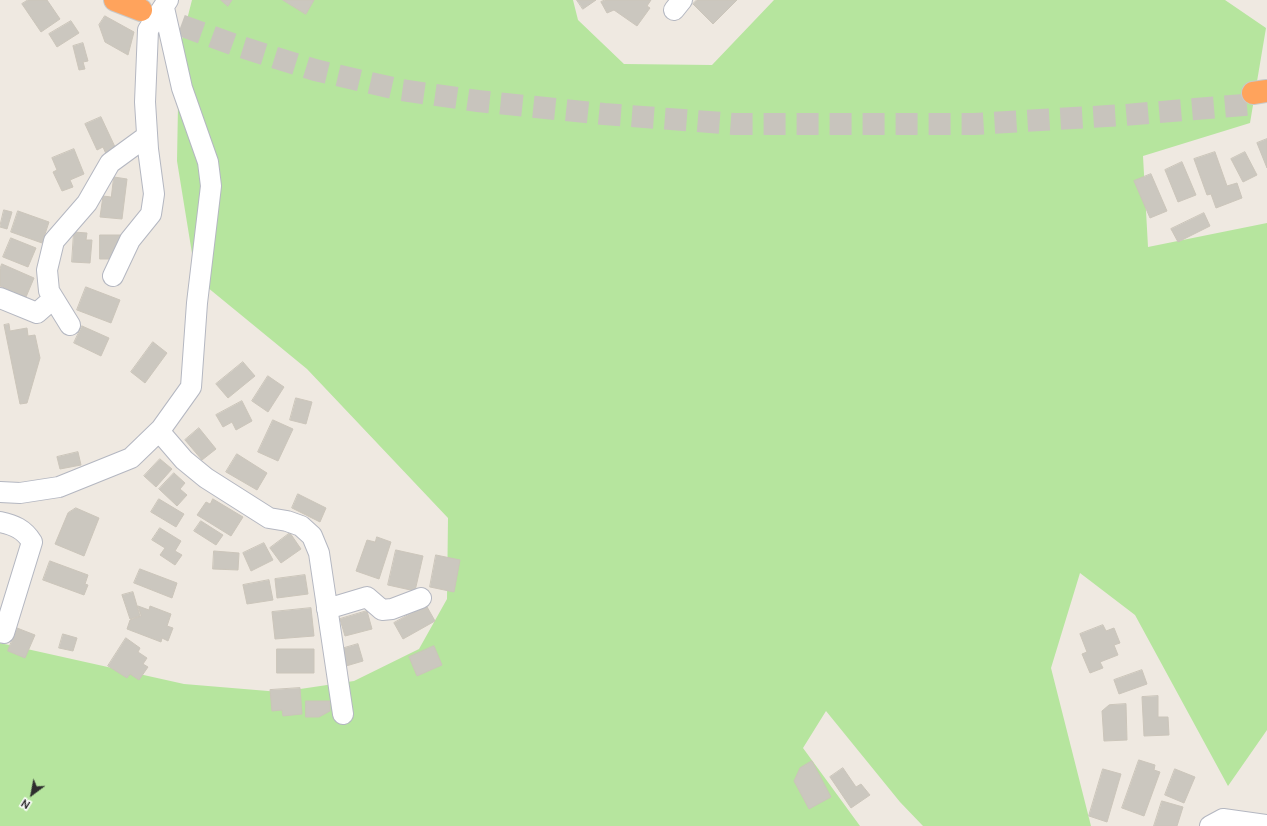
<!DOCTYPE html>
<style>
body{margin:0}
#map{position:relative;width:1267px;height:826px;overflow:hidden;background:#efe9e1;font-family:Ubuntu,sans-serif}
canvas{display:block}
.north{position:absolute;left:12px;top:774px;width:40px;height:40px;-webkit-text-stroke:3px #fff;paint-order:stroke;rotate:212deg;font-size:11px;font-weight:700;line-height:16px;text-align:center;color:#2e2e2e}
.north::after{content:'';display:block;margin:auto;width:14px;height:18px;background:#2e2e2e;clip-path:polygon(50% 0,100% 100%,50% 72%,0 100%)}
</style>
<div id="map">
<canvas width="1267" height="826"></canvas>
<div class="north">N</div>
</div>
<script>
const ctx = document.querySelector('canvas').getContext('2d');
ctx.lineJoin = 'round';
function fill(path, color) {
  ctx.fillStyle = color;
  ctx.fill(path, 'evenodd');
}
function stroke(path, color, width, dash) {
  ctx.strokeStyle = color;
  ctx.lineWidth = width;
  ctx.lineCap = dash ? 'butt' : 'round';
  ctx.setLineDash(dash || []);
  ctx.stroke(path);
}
fill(new Path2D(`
 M192 0H573L578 20 624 64 712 65 774 0H1225L1266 28 1250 123 1143 156 1148 247 1267 223V730L1228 786 1135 615 1080 573 1051 668 1091 826H923L900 802 826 711 803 748 860 826H0V643L184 684 280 692 354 681 419 649 447 599 448 518 307 369 196 278 177 161 179 51Z`), '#b6e59e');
const building = new Path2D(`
 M28 0H47L60 19 41 32 22 4Z
 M221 0H232L228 6Z
 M283 0H314L306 14Z
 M577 0H596L583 9Z
 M605 0H651L647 6 650 8 637 26 614 10 607 13 601 2Z
 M697 0H737L713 24 693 4Z
 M105 16 134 32 128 55 105 42 99 25Z
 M71 21 79 33 57 47 49 34Z
 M83 43 88 61 83 62 85 69 79 70 73 46Z
 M101 117 116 149 106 154 103 147 97 150 85 124Z
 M1267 139V168L1257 143Z
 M74 149 84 174 70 180 73 187 62 191 53 172 57 170 52 158Z
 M1215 152 1227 186 1237 183 1242 198 1216 208 1211 194 1207 195 1194 159Z
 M1245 152 1257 175 1243 182 1231 159Z
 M1182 162 1196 195 1178 202 1165 170Z
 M1151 174 1167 211 1150 218 1134 181Z
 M114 177 127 179 122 219 100 217 103 196 111 197Z
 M4 210 12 212 7 229 0 227Z
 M18 211 49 222 42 243 11 232Z
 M1204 213 1210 226 1178 242 1171 229Z
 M74 232 87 233 86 240H92L90 263 72 262Z
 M100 235H125L114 259H100Z
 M11 238 36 248 28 267 3 257Z
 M2 264 34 278 26 297 0 286V269Z
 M86 287 120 300 111 323 77 310Z
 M9 324 10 331 27 328 28 336 35 335 40 358 27 403 20 404 4 325Z
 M82 326 109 338 101 356 74 343Z
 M153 342 167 353 145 383 131 372Z
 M243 362 255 376 228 398 216 384Z
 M268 376 284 387 268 412 252 401Z
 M296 398 312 402 306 424 290 420Z
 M242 401 252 421 236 430 232 422 223 427 216 415Z
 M273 420 293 429 278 461 258 452Z
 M199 428 216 449 202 460 185 440Z
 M78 452 81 465 60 469 57 457Z
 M237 454 267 473 257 490 226 472Z
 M160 459 172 469 156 487 144 476Z
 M174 473 185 483 180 489 187 495 177 506 159 489Z
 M298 494 326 508 320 522 292 508Z
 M159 499 184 514 176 527 151 512Z
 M213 499 243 517 231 536 197 515 206 502 210 504Z
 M76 508 99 518 84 556 55 544 68 513Z
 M201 521 223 535 216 545 194 531Z
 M160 528 181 541 175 551 182 555 175 565 160 555 165 548 152 540Z
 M290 533 301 549 281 563 270 548Z
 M377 537 391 542 379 579 356 571 367 540 375 542Z
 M264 543 273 560 251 571 243 553Z
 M396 550 423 556 415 591 388 585Z
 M214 551 239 553 238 570 213 569Z
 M436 555 460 560 454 592 430 587Z
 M50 561 88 575 85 584 88 585 84 595 43 580Z
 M140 569 177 583 172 598 134 583Z
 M305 575 308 594 277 598 275 579Z
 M269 580 273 600 247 604 243 585Z
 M133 592 140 616 130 619 122 595Z
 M426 605 435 621 403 639 394 623Z
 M138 606 149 610 150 606 171 614 167 626 173 628 168 641 162 638 161 642 127 629 130 620 141 616Z
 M311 608 314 636 275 639 272 612Z
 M367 611 372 629 345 636 340 619Z
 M1103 625 1106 631 1114 628 1120 643 1114 645 1118 655 1100 662 1103 668 1090 673 1082 654 1087 652 1080 634Z
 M17 628 35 635 25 658 8 651Z
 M63 634 77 638 73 651 59 648Z
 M126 638 140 648 138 652 147 658 143 664 148 667 139 680 130 674 127 678 108 666Z
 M358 644 363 661 346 666 341 649Z
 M434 646 442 665 417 676 409 657Z
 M277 649H314V673H277Z
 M1142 670 1147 684 1119 694 1114 680Z
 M300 688 302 714 283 716 282 710 272 711 270 690Z
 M1158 696V717H1168L1169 735 1144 736 1142 697Z
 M306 701H330V711L319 717H306Z
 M1126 704 1127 740 1104 741 1102 711 1109 705Z
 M1139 760 1155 765 1154 770 1160 772 1144 816 1122 808Z
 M812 761 831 797 809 809 794 781 800 768Z
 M843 768 856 787 861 784 870 795 851 808 830 777Z
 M1103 769 1121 774 1107 822 1089 816Z
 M1175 769 1195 777 1184 803 1165 795Z
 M1162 801 1183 807 1177 826H1154Z`);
fill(building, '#cbc7bf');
stroke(building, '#cbc5ba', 1);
stroke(new Path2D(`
 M150 14 238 46 315 70 401 90 478 101 604 114 735 124H974L1125 115 1255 104`), '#c8c4bd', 22, [22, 11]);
const street = new Path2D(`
 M674 10 682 0
 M113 276 130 240 151 214 154 194 148 149 145 102 148 30 168 0
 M0 298 37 313 53 299
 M70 325 49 291 47 270 54 241 87 203 110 163 147 136
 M159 431 184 460 206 478 269 518 287 521 301 526 312 536 319 553 343 714
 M0 492 20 493 59 487 131 458 161 429 191 387 197 303 211 186 208 162 182 88 164 8
 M0 522C14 525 24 529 32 542L4 633
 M327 609 367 597 382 610 392 609 421 598
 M1210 826 1223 819 1267 825`);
const highway = new Path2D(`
 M115 0 141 10
 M1253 93 1267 91`);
stroke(street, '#b4b7c1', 22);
stroke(highway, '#c9c9c9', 24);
stroke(street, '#fff', 20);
stroke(highway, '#ffa35c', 22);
</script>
